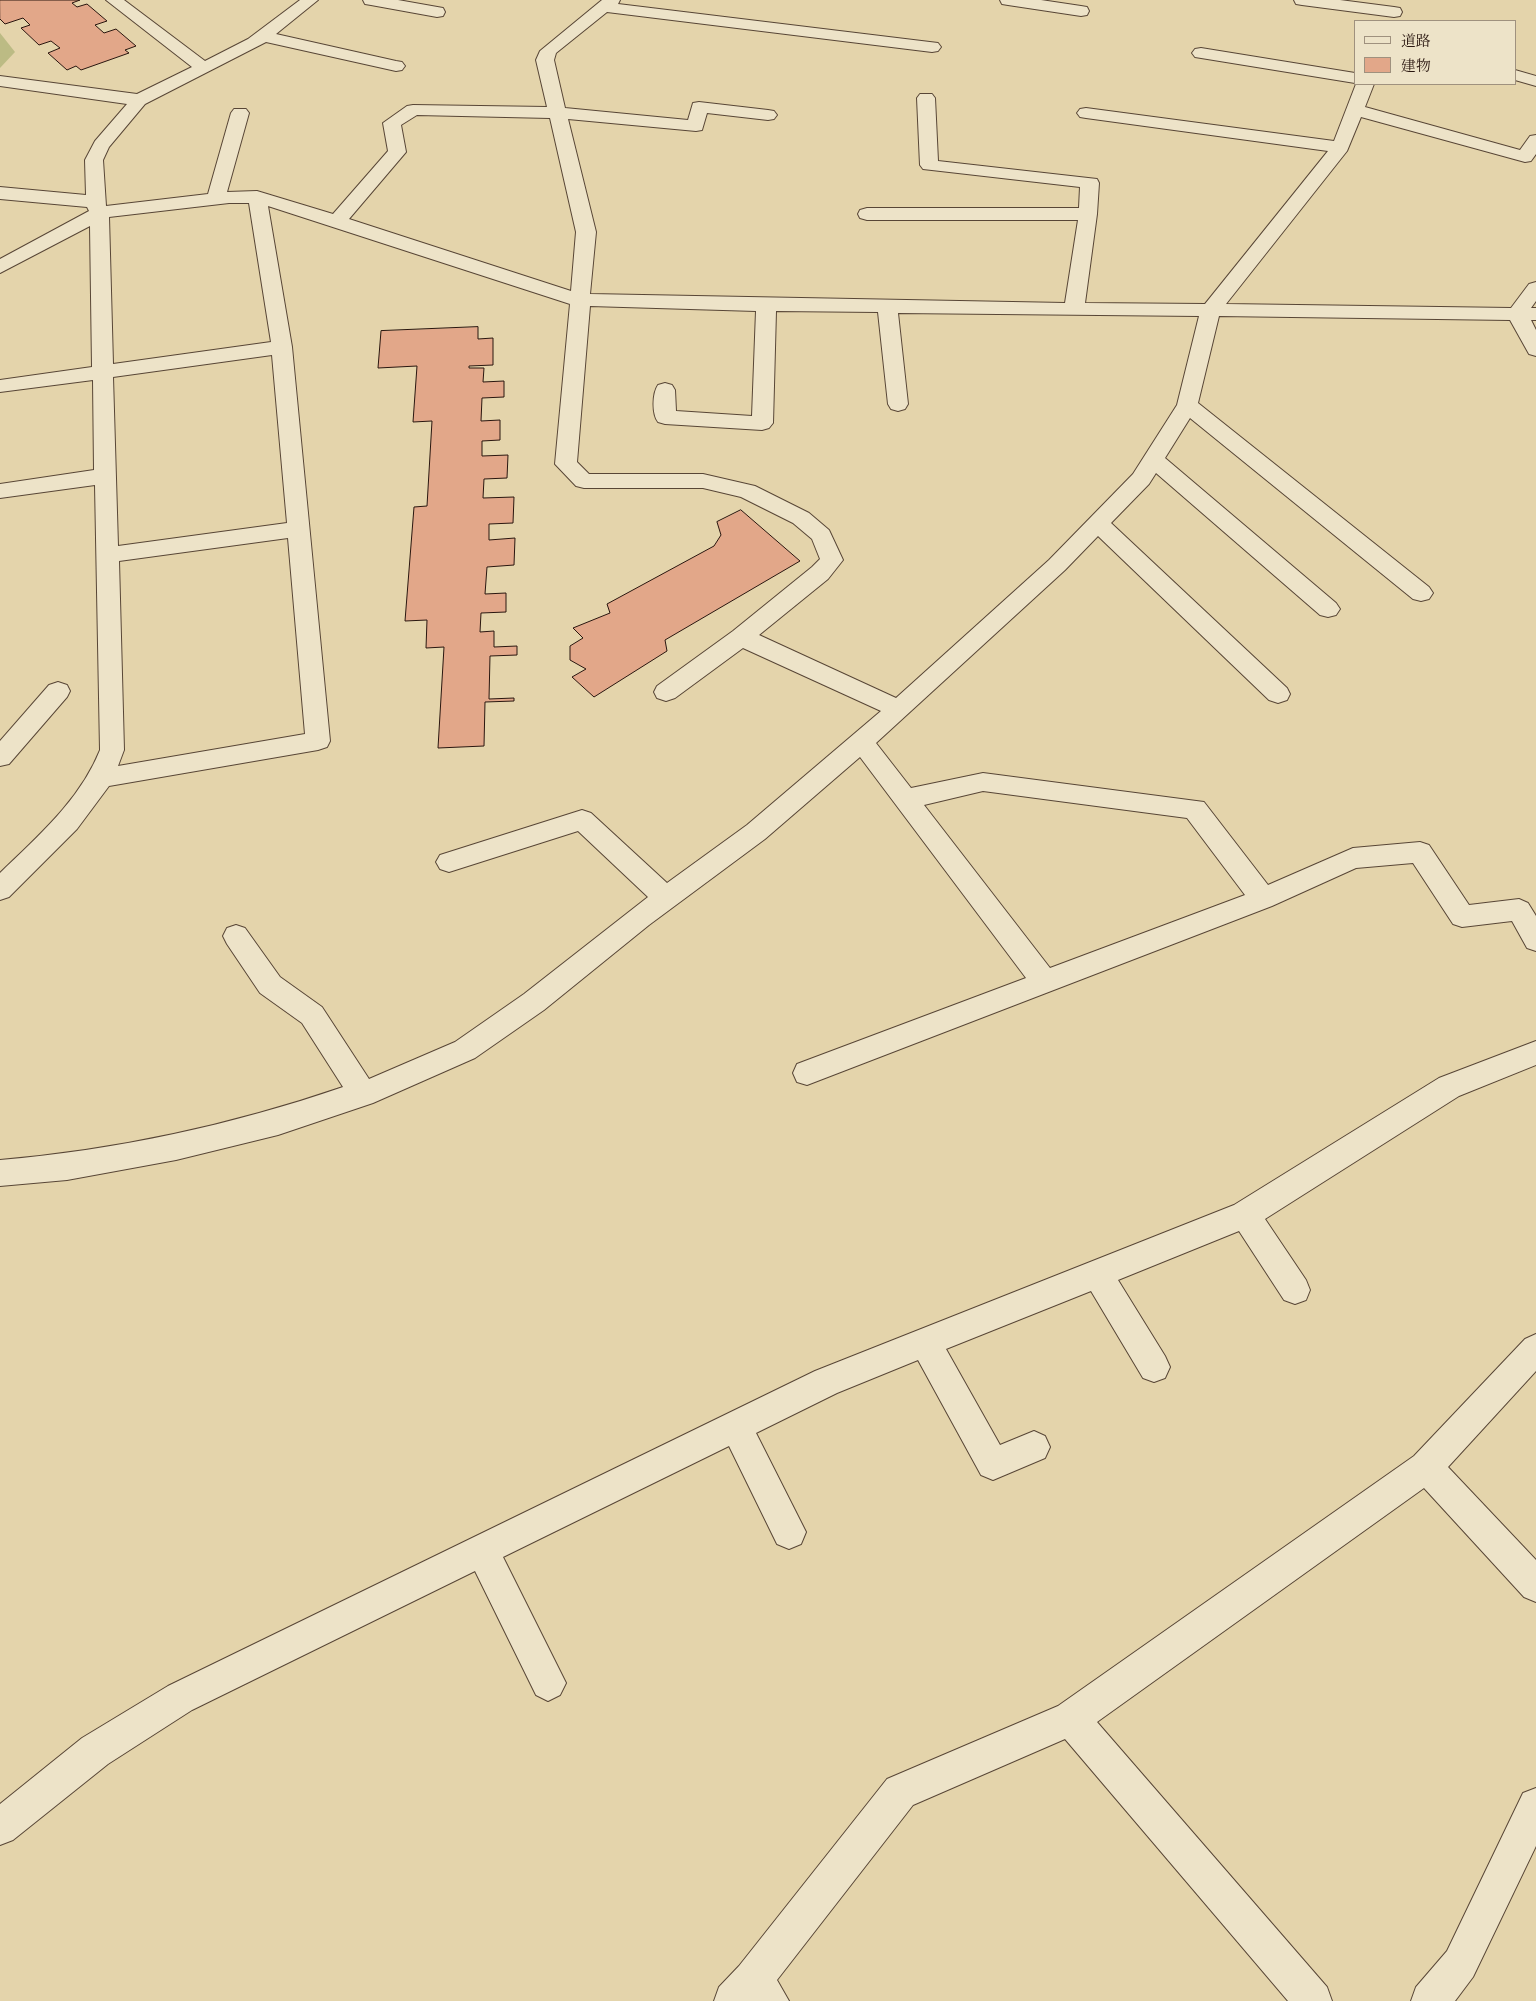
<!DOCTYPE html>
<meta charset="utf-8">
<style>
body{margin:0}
#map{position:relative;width:1536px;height:2001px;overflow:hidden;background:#e4d4ab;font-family:"IM FELL Double Pica","Noto Serif JP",serif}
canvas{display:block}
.legend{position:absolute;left:1354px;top:20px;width:162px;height:65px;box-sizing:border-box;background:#ede3c8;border:1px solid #9f917e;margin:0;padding:6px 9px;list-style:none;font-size:15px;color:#29160f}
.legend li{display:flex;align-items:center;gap:10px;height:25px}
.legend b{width:25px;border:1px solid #9f917e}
</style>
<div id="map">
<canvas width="1536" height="2001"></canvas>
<ul class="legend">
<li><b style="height:6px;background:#ede3c8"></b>道路</li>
<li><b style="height:14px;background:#e2a789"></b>建物</li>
</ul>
</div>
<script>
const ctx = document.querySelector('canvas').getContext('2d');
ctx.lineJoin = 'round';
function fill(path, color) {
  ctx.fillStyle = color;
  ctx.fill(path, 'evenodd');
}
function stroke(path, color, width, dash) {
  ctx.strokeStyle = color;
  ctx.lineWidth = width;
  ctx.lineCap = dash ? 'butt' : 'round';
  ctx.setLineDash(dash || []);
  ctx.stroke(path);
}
fill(new Path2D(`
 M0 33 15 52 0 68Z`), '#bcbb84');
const building = new Path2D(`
 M0 0H80L72 3 77 7 87 4 107 21 95 25 104 33 116 29 136 46 125 50 129 53 81 70 76 66 67 70 48 53 60 48 51 41 39 45 21 28 30 25 23 18 5 24 0 19Z
 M478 327V339L493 338V365L469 366V368H484L483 382 504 381V397L482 398 481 421 500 420V440L482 441V456L508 455 507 478 484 479 483 498 514 497 513 523 489 524V540L515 538 514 565 487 567 485 594 506 593V612L481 613 480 632 494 631V647L517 646V655L490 656 489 699 514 698V701L485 702 484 746 438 748 444 647 426 648 427 620 405 621 414 507 427 506 432 421 413 422 417 366 378 368 381 331Z
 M741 510 800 561 665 640 667 651 594 697 572 677 586 669 570 660V646L583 638 573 628 610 613 607 604 714 546 721 535 717 522Z`);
fill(building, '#e2a789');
stroke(building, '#29160f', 1);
const minor = new Path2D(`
 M106 0H124L205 61 248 39 300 0H318L276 34 396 61 402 62 405 66 402 70 396 71 266 42 145 104 109 147 103 160 106 206 208 194 231 113 234 109H246L249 113 227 192 257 191 333 214 388 151 383 123 407 106 413 105 547 107 536 60 540 51 602 0H620L618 4 938 43 941 47 938 51 932 52 607 12 556 53 554 60 565 108 688 120 693 103 699 102 768 110 774 111 777 115 774 119 768 120 707 113 702 130 696 131 568 119 596 232 590 294 1065 303 1078 220H867L860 218 858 214 860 210 867 208H1079L1080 187 923 169 920 165 917 98 920 94H932L935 98 938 161 1097 179 1099 183 1097 214 1085 303 1205 304 1328 151 1086 118 1080 117 1077 113 1080 109 1086 108 1334 141 1356 84H1374L1365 107 1520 150 1530 136 1536 135V154L1531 161 1525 162 1361 117 1347 151 1226 304 1511 308 1529 284 1536 282V301L1531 308H1536V320H1531L1536 330V356L1529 354 1510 320 1219 316 1198 403 1429 587 1433 593 1429 599 1421 601 1413 599 1190 418 1165 458 1336 603 1340 609 1336 615 1328 617 1320 615 1156 473 1149 484 1111 523 1287 688 1290 694 1287 700 1278 703 1269 700 1098 536 1065 570 876 743 911 788 983 773 1204 802 1268 885 1353 848 1420 842 1429 845 1469 905 1519 899 1528 903 1536 916V951L1527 948 1512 921 1462 927 1453 924 1413 863 1356 868 1272 906 807 1085 797 1082 793 1073 797 1064 1026 978 860 757 765 839 649 925 544 1010 475 1058 373 1103 278 1135 176 1160 67 1180 0 1186V1160C117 1150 232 1125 343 1087L302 1023 260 993 227 944 223 936 227 928 236 925 245 928 280 977 322 1007 369 1079 455 1042 524 994 648 897 578 831 449 872 440 869 436 862 440 855 582 810 591 813 667 883 747 825 881 711 743 648 675 698 666 701 657 698 654 692 657 686 733 631 812 567 820 559 812 539 793 523 741 497 703 488H584L576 486 555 464 570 304 268 206 292 347 330 741 327 747 318 750 109 786 77 829 9 897 0 900V873C38 836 80 800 100 750L95 485 0 498V484L94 470 93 380 0 392V380L92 367 90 226 0 273V259L89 211 87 207 0 199V187L86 195 85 160 95 141 127 104 0 86V76L137 94 192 67ZM417 115 550 118 576 232 571 291 349 219 406 152 401 125ZM229 203H249L271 342 113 364 109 217ZM590 306 756 311 752 416 676 411 675 390 672 385 665 383 658 385C652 394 652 414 658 422L665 424 762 430 769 428 773 423 776 311 878 312 888 404 891 409 898 411 905 409 908 404 898 313 1199 316 1177 405 1133 474 1049 560 896 698 759 635 828 579 843 560 829 530 809 513 755 486 703 474H589L577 462ZM272 355 287 523 118 546 113 377ZM288 538 305 734 118 766 124 750 119 561ZM983 791 1187 818 1245 895 1050 968 924 805Z
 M363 0H398L443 8 445 12 443 16 437 17 371 5 365 4Z
 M1000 0H1041L1081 6 1087 7 1089 11 1087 15 1081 16 1008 5 1002 4Z
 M1294 0H1340L1394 7 1400 8 1402 12 1400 16 1394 17 1302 5 1296 4Z
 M1201 48 1355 73V83L1195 57 1192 53 1195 49Z
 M1515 70 1536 76V86L1515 80Z
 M58 682 67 685 70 691 67 697 9 764 0 766V741L49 685Z
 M1536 1041V1065L1459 1096 1265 1219 1306 1280 1310 1290 1306 1300 1295 1304 1284 1300 1239 1231 1118 1280 1165 1356 1170 1367 1165 1378 1154 1382 1143 1378 1091 1291 946 1349 1000 1445 1034 1431 1045 1436 1050 1447 1045 1458 993 1480 981 1475 918 1360 837 1393 756 1433 806 1532 801 1544 789 1549 777 1544 729 1446 503 1557 566 1683 560 1695 548 1701 536 1695 475 1571 192 1710 108 1764 13 1840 0 1845V1804L82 1738 168 1686 815 1371 1234 1205 1439 1078Z
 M1536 1334V1371L1448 1467 1536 1560V1602L1524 1597 1424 1488 1097 1722 1327 1987 1332 2001H1288L1065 1739 913 1805 777 1980 789 2001H714L719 1987 739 1966 887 1779 1058 1706 1414 1456 1525 1339Z
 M1536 1788V1846L1473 1977 1455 2001H1411L1416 1987 1447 1951 1523 1793Z`);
stroke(minor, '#584636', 2);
fill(minor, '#ede3c8');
</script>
